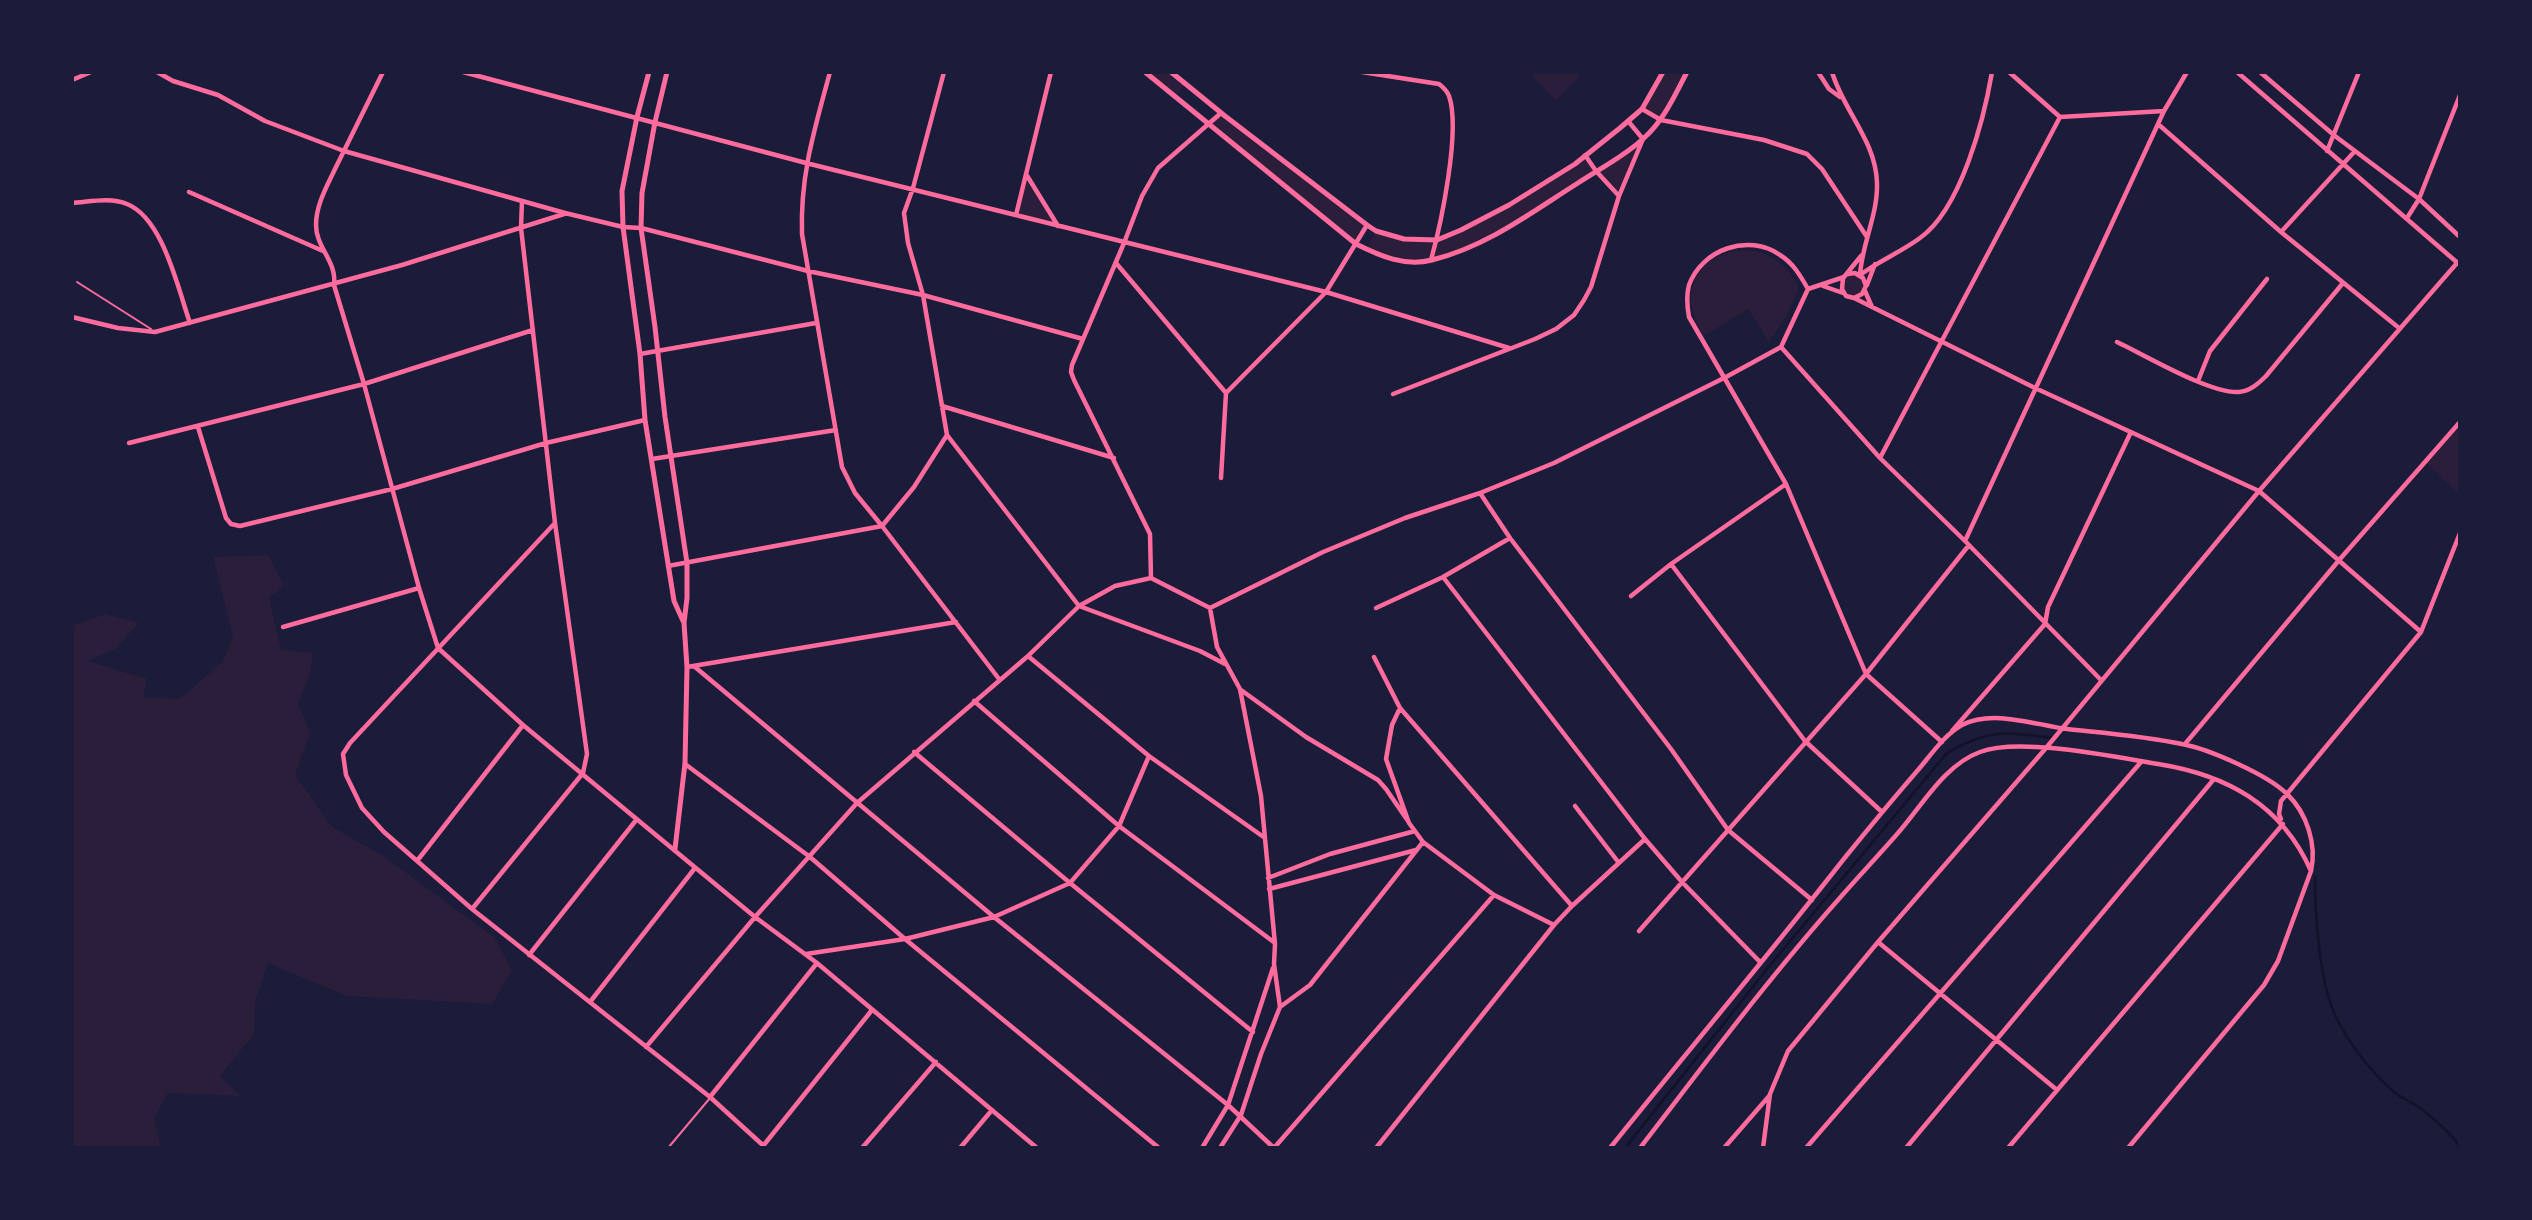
<!DOCTYPE html>
<style>
body{margin:0}
#map{position:relative;width:2532px;height:1220px;overflow:hidden;background:#1b1b3a;font-family:Rubik,sans-serif}
canvas{display:block}
.frame{position:absolute;inset:0;border:74px solid #1b1b3a;pointer-events:none}
</style>
<div id="map">
<canvas width="2532" height="1220"></canvas>
<div class="frame"></div>
</div>
<script>
const ctx = document.querySelector('canvas').getContext('2d');
ctx.lineJoin = 'round';
function fill(path, color) {
  ctx.fillStyle = color;
  ctx.fill(path, 'evenodd');
}
function stroke(path, color, width, dash) {
  ctx.strokeStyle = color;
  ctx.lineWidth = width;
  ctx.lineCap = dash ? 'butt' : 'round';
  ctx.setLineDash(dash || []);
  ctx.stroke(path);
}
fill(new Path2D(`
 M1145 72H1171L1186 84 1175 96Z
 M1529 72H1583L1556 101Z
 M1663 72H1687L1661 120 1642 109Z
 M1221 113 1367 225 1356 244 1210 124Z
 M1643 139 1619 196 1596 171C1552 199 1454 272 1402 261 1390 259 1378 253 1366 249L1376 231 1404 239 1437 240 1509 205 1585 155 1595 171Z
 M1026 173 1059 227 1016 215Z
 M1733 251C1740 251 1749 250 1756 251 1774 255 1791 271 1799 287L1787 315 1769 342 1748 309 1704 336C1680 301 1689 262 1733 251Z
 M1851 273 1863 278 1865 291 1854 298 1843 293 1844 277Z
 M2460 422V495L2425 462Z
 M268 555 284 585 269 598 281 650 313 653 310 675 298 704 310 732 295 775 331 826 385 857 495 938 512 971 492 1004 347 996 268 963 255 1003 254 1034 220 1076 241 1096 168 1093 154 1118 161 1148H72V626L105 614 139 623 115 649 88 661 147 679 143 697 180 699 223 661 233 637 213 557Z`), '#2a1e3b');
stroke(new Path2D(`
 M2315 877C2315 917 2319 979 2335 1015 2348 1043 2371 1072 2394 1092 2401 1098 2410 1101 2417 1106 2429 1114 2453 1135 2460 1147
 M1625 1148 1767 969 1947 753C1990 728 2006 732 2054 738`), '#12122b', 2.5);
stroke(new Path2D(`
 M77 282 151 329
 M668 1148 710 1098`), '#ff6b9d', 2);
stroke(new Path2D(`
 M157 72 173 81 218 95 265 121 344 151 565 213 623 227 641 228 808 271 923 295 1083 339
 M383 72C367 104 351 136 335 169 327 186 316 205 316 225 316 248 337 261 334 285L364 384 419 588 438 648 523 725 755 917 817 963 1037 1148
 M463 72 806 163 1326 292 1509 348
 M830 72C815 128 800 174 802 234L842 467 855 493 882 526 999 679
 M1362 72 1439 84C1443 87 1447 91 1449 96 1461 130 1441 224 1431 260
 M1818 72 1829 89 1840 97
 M1832 72C1843 110 1876 141 1877 183 1878 215 1862 243 1860 275
 M2009 72 2060 117 2164 111
 M2237 72 2460 265
 M2260 72 2335 136 2419 199 2460 237
 M72 80 91 72
 M1642 109 1661 120 1764 140 1807 154 1822 169 1867 237
 M2158 124 2281 232 2399 328
 M2327 151 2359 72
 M1585 155 1596 171 1619 196
 M1026 174 1058 226
 M189 192 323 251
 M72 203C89 202 110 197 127 204 163 218 178 289 190 323
 M1016 215 1051 72
 M2407 218 2419 199 2460 95
 M2281 232 2355 151
 M1116 263 1226 393
 M1860 275C1879 261 1901 252 1920 238 1961 209 1984 119 1992 72
 M1843 278 1842 289 1846 296 1854 298 1862 294 1866 286 1863 278 1855 273 1848 274
 M1867 285 1875 264
 M1823 286 1843 293
 M1808 289C1800 275 1793 263 1780 255 1749 233 1702 249 1689 285 1686 296 1687 306 1689 317L1786 484 1866 674 1942 742
 M1865 291 1872 307
 M1854 298 2035 388 2259 491 2421 632
 M72 317 118 328 155 332 402 265 564 214
 M2117 342C2145 355 2210 394 2239 392 2250 391 2258 384 2266 376L2343 283
 M1781 347 1880 458 1965 541 2101 680
 M640 354 816 323
 M2198 381 2210 351 2267 279
 M1393 394 1535 339 1556 329 1574 315 1584 300 1591 287 1619 196 1643 139 1628 121
 M942 406 1114 458
 M198 427 226 518 231 524 240 526 392 489 546 443 645 420
 M947 435 1079 606 1200 651 1225 664
 M129 443 364 384 533 330
 M1880 458 2060 117
 M652 459 836 430
 M1221 478 1226 393 1326 292 1367 225
 M1480 493 1510 538 1671 749 1728 830 1812 900
 M555 523 350 743 343 754 346 775 362 808 384 832 472 909 710 1097 766 1148
 M1965 541 2164 111 2187 72
 M1671 564 1805 741 1882 812
 M668 566 882 526 914 487 947 435 923 295 908 243 904 213 913 188 944 72
 M1443 577 1645 839 1682 882 1760 962
 M1151 578 1150 534 1074 380 1071 372 1072 365 1124 243 1142 196 1158 168 1221 113
 M1631 596 1671 564 1786 484
 M1210 608 1323 552 1405 518 1480 493 1554 463 1726 377 1781 347 1808 289 1844 277 1861 256
 M1210 608 1217 647 1240 689 1261 796 1275 944 1274 964 1280 1007 1261 1054 1241 1115 1220 1148
 M1376 608 1443 577 1510 538
 M283 627 419 588
 M1028 656 1149 756 1265 838
 M1374 657 1400 708 1572 906
 M687 667 956 622
 M695 667 994 917 1228 1105 1274 1148
 M1241 690 1306 737 1378 780 1386 789 1408 821
 M974 701 1119 826 1275 943
 M1400 708 1392 725 1386 759 1409 823 1423 842 1494 895 1554 925
 M1952 731 2045 624 2048 607 2131 432
 M2185 744 2340 559 2460 422
 M914 752 1070 883 1253 1032
 M685 764 810 857 905 939 1159 1148
 M1575 806 1619 863
 M2281 819 2279 814 2281 801 2421 632 2460 533
 M417 861 523 725
 M1268 878 1330 854 1415 831
 M1269 889 1416 850
 M472 909 583 773 587 754 555 523 521 228 522 201
 M1639 931 1866 674 1969 545
 M1878 942 2057 1090
 M806 954 905 939 994 917 1070 883 1119 826 1149 756
 M529 955 637 819
 M590 1002 695 868
 M1280 1007 1310 985 1423 842
 M646 1047 755 917 857 803 1028 656 1079 606 1115 586 1151 578 1210 608
 M710 1097 817 963
 M763 1146 872 1010
 M862 1148 936 1062
 M960 1148 992 1110
 M1202 1148 1228 1105 1273 968
 M1274 1148 1494 895
 M1376 1148 1554 925 1572 906 1645 839
 M1610 1148C1687 1052 1767 957 1843 860 1868 829 1892 800 1918 770 1931 755 1944 735 1962 725 1993 709 2035 725 2067 729 2105 733 2145 736 2182 744 2209 749 2268 775 2287 794 2307 813 2317 845 2311 871L2278 961 2264 985 2128 1148
 M1640 1148C1704 1065 1768 979 1838 900 1858 877 1878 856 1898 833 1922 806 1944 765 1980 752 2019 737 2115 757 2158 764 2227 775 2282 805 2311 871
 M1724 1148 1770 1095
 M1763 1148 1770 1094 1788 1051 1878 942 2046 748 2259 491 2457 263
 M1806 1148 2141 762
 M1906 1148 2214 779
 M2008 1148 2283 824`), '#ff6b9d', 4.5);
stroke(new Path2D(`
 M649 72 637 117 622 191 623 227 640 354 645 420 674 601 684 623
 M667 72 655 122 642 193 641 228 655 327 665 417 687 563V598L684 623 687 667 685 763 675 849
 M1145 72 1356 244C1380 256 1405 267 1432 260 1486 247 1532 212 1578 183 1599 169 1625 156 1644 138 1664 120 1675 95 1687 72
 M1171 72 1225 116 1367 225 1376 231 1404 239 1437 240 1461 230 1509 205 1575 164 1620 128 1642 109 1663 72`), '#ff6b9d', 5);
</script>
